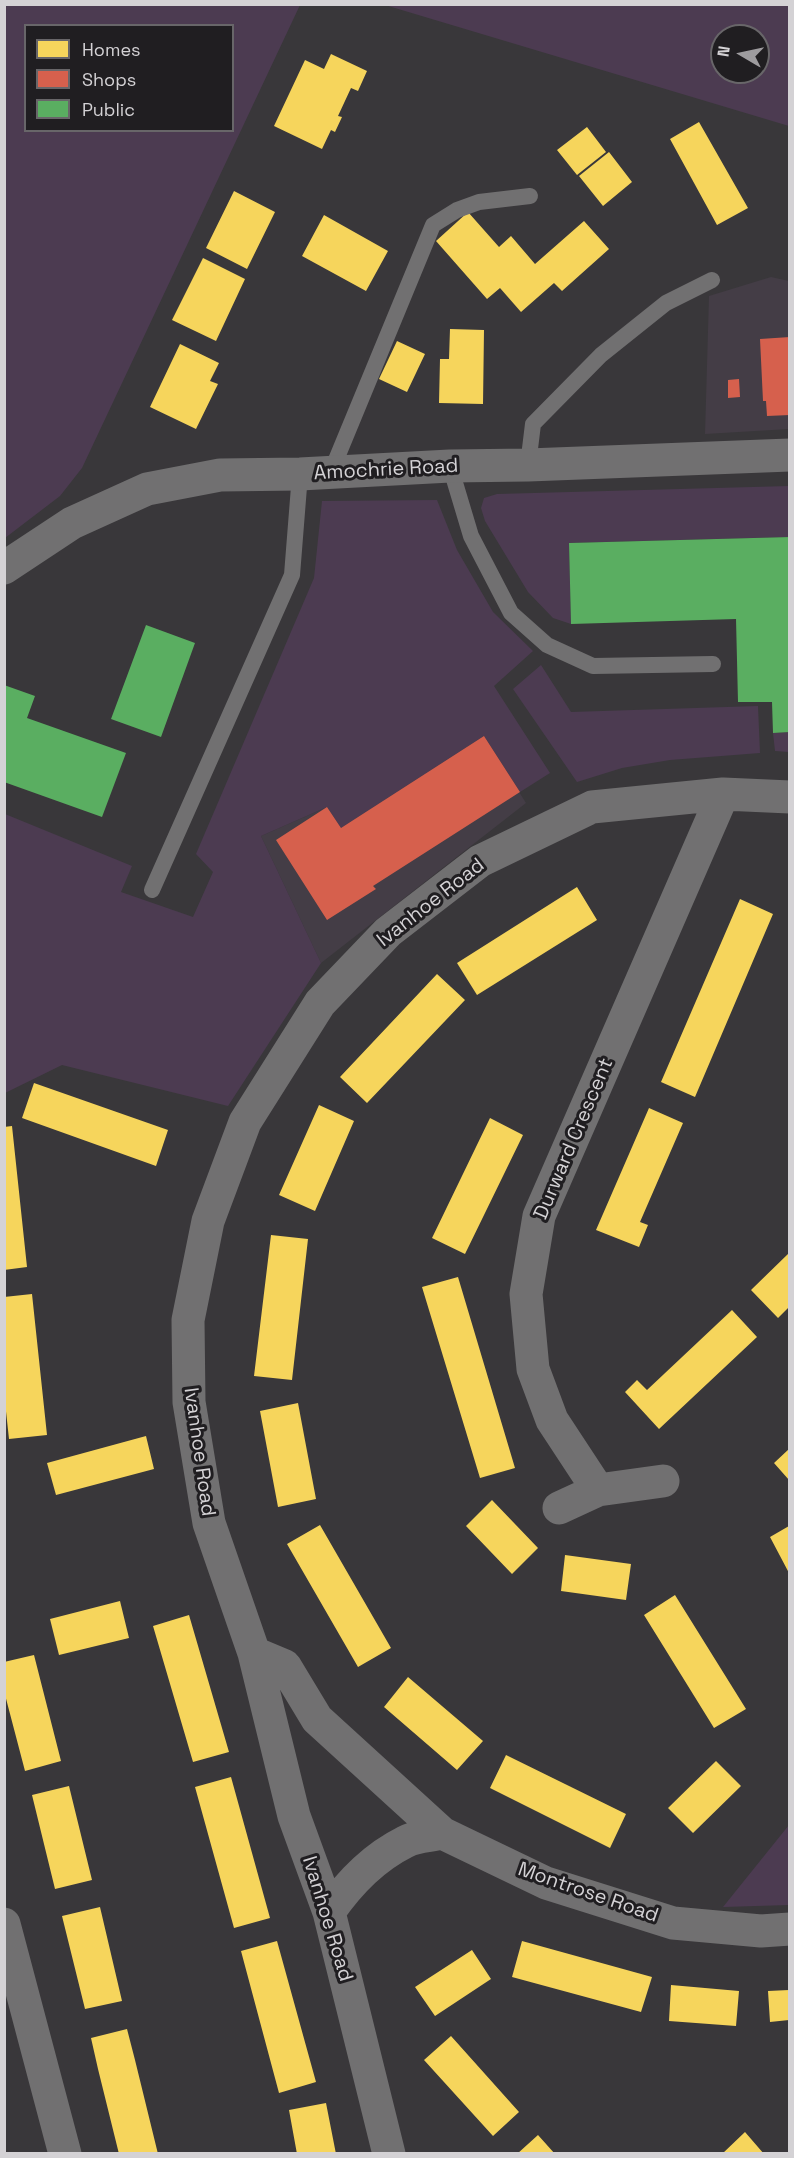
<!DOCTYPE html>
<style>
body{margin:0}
#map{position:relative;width:794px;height:2158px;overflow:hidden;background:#39373a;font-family:"Space Grotesk",sans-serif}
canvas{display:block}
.frame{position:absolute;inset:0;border:6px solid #d4d2d5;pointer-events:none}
.legend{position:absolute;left:24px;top:24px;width:210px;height:108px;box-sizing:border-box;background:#201e21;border:2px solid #686669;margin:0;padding:8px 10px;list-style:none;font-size:18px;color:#d4d2d5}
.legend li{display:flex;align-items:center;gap:12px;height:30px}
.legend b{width:30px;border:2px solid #686669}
.north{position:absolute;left:710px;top:24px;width:60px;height:60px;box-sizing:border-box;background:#201e21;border:2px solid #686669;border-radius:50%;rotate:279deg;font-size:16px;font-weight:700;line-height:24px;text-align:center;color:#d4d2d5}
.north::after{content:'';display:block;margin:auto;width:21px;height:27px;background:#9e9c9f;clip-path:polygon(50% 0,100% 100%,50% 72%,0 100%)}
</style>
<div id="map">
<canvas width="794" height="2158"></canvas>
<div class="frame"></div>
<ul class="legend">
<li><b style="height:16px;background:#f6d55c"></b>Homes</li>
<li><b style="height:16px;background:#d6604d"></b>Shops</li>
<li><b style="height:16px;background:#5aae61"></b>Public</li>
</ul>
<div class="north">N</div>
</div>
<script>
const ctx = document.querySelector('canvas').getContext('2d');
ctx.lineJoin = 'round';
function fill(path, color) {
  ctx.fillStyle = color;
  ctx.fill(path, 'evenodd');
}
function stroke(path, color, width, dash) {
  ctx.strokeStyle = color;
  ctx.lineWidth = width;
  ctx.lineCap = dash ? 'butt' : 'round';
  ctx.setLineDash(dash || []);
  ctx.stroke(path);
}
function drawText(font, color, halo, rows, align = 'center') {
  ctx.font = font + ' "Space Grotesk",sans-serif';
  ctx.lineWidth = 6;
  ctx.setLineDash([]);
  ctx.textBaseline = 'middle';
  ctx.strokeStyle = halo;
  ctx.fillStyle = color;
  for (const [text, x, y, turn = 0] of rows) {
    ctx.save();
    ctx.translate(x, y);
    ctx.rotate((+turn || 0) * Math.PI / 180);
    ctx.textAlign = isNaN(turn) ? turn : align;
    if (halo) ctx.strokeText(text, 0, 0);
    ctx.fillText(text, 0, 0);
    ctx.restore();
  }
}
fill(new Path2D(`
 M771 277 789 281V429L705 434 709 296Z
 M484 736 526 803 321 963 261 836 327 807 340 827Z`), '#443d46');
fill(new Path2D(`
 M5 4 300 5 82 468 60 496 5 538ZM26 26H232V130H26Z
 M385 5H789V126ZM722 36H758V72H722Z
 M789 486V537L569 543 571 624 553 618 528 592 485 521 481 508 484 498 497 494Z
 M437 500 457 550 493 612 533 651 494 686 550 773 520 792 484 736 341 828 327 807 261 836 321 963 228 1106 62 1065 5 1093V814L132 866 121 892 193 917 213 872 196 854 314 578 322 501Z
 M541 665 571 712 758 706 760 753 670 760 622 768 577 782 513 689Z
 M789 732V752L775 751 773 733Z
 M789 1825V1905L723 1907Z`), '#4c3b51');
fill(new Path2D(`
 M331 54 367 71 358 91 351 88 338 116 342 117 335 132 331 130 322 149 274 126 305 60 324 69Z
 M699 122 748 208 717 225 670 139Z
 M587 127 606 152 577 175 557 150Z
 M609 152 632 182 603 206 579 176Z
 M234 191 275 212 247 269 206 248Z
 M468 212 499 247 511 236 535 264 584 221 609 249 562 291 554 283 521 312 500 288 487 299 436 241Z
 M324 215 388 251 366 291 302 256Z
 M203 258 245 279 216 341 172 320Z
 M450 329 484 330 483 404 439 403 440 359H449Z
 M397 341 425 354 407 392 379 379Z
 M180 344 219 363 210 381 218 384 196 429 150 407Z
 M577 887 597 920 477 995 457 963Z
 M740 899 773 914 695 1097 661 1082Z
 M437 974 465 1000 367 1103 340 1077Z
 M34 1083 168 1130 156 1166 22 1118Z
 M319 1105 354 1121 315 1211 279 1195Z
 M649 1108 683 1123 640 1222 648 1225 639 1247 596 1230Z
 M490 1118 523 1135 465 1254 432 1238Z
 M12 1126 27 1267 4 1270V1127Z
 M271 1235 308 1239 292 1380 254 1376Z
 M789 1253V1307L778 1318 751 1290Z
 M458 1277 515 1468 480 1478 422 1287Z
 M32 1294 47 1435 9 1439 4 1393V1297Z
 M732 1310 757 1337 659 1429 625 1392 637 1380 647 1390Z
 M298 1403 316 1499 278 1507 260 1411Z
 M146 1436 154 1469 56 1495 47 1463Z
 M789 1449V1480L774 1463Z
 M492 1500 538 1548 512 1574 466 1526Z
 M320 1525 391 1648 358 1667 287 1544Z
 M789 1526V1573L770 1537Z
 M565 1555 631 1564 626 1600 561 1591Z
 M675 1595 746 1709 714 1728 644 1615Z
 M120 1601 129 1638 59 1655 50 1619Z
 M189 1615 229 1752 193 1762 153 1626Z
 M34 1655 61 1761 25 1771 4 1691V1662Z
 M408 1677 483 1741 457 1770 384 1707Z
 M506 1755 626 1814 610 1848 490 1788Z
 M716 1761 741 1786 693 1833 668 1808Z
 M231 1777 270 1918 234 1928 195 1787Z
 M69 1786 92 1880 55 1889 32 1795Z
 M100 1907 122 2001 85 2009 62 1916Z
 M277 1941 316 2082 279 2093 241 1951Z
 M522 1941 652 1977 641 2012 512 1977Z
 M472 1950 491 1979 435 2016 415 1987Z
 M671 1985 739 1991 736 2026 669 2021Z
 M789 1990V2020L770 2022 768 1991Z
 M127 2029 135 2060 158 2154H119L98 2069 91 2038Z
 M451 2036 519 2112 493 2136 424 2060Z
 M326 2103 336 2154H297L289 2110Z
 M745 2132 764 2154H722Z
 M538 2135 555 2154H517Z`), '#f6d55c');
fill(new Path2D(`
 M790 337V415L767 416 766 401H763L760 339Z
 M739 379 740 397 728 398V380Z
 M484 736 520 792 373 886 376 889 327 920 276 840 327 807 341 828Z`), '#d6604d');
fill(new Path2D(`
 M790 537V732L773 733 772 702H738L736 619 571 624 569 543Z
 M146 625 195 643 161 737 111 719Z
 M4 685 35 696 27 718 126 753 102 817 4 782Z`), '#5aae61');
stroke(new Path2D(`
 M528 465 533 424 601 355 666 303 712 280
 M450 466 471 536 511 613 547 645 593 666 713 664
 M331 472 433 225 457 210 479 202 530 196
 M152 890 292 575 300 474`), '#717071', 16);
stroke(new Path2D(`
 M4 568 72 523 147 489 220 475 300 474 450 466 528 465 790 455
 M598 1490 552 1420 533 1369 526 1294 539 1216 723 794
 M559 1508 598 1490 663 1481
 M254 1653 285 1666 317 1719 442 1833 546 1883 673 1923 761 1931 790 1929
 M329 1912C349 1883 373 1858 405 1842 415 1836 430 1836 442 1833
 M4 1924 65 2154
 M389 2154 329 1912 294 1816 254 1653 209 1523 189 1402 188 1320 208 1221 245 1122 320 1003 388 932 480 861 592 807 723 794 790 797`), '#717071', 33);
drawText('20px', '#d4d2d5', '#201e21', [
 ["Amochrie Road",386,470,-3],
 ["Ivanhoe Road",431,903,-38],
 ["Durward Crescent",574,1139,-67],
 ["Ivanhoe Road",199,1452,82],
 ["Montrose Road",588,1893,19],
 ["Ivanhoe Road",327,1919,73]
]);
</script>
